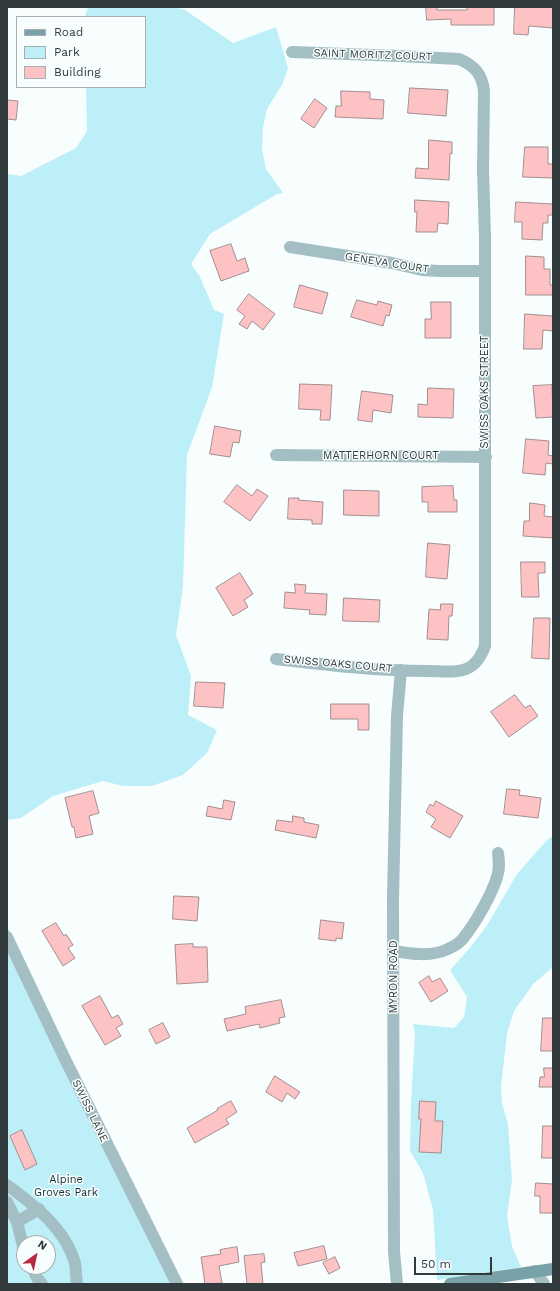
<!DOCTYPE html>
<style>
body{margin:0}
#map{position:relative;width:560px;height:1291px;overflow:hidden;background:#f8fdfd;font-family:"Work Sans",sans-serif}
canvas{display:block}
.frame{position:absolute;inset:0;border:8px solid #313b3d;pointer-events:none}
.legend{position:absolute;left:16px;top:16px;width:130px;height:72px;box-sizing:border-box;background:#f8fdfd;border:1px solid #a8afb0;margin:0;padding:5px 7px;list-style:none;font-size:12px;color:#313b3d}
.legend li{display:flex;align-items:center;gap:8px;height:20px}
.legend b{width:20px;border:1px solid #a8afb0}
.north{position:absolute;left:16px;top:1235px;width:40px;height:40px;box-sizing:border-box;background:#f8fdfd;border:1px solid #a8afb0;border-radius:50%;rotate:33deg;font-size:11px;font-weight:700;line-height:16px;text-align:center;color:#313b3d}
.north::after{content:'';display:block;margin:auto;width:14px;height:18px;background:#bb2a44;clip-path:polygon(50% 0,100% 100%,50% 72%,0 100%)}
.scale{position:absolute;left:414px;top:1257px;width:78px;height:18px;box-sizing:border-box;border:2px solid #313b3d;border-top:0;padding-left:5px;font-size:12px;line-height:14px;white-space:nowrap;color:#313b3d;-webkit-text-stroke:3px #f8fdfd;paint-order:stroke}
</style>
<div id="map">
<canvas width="560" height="1291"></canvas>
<div class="frame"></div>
<ul class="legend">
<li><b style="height:5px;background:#79a1a9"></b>Road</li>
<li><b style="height:11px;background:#bdeff8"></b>Park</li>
<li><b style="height:11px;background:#fcc2c4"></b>Building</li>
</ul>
<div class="north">N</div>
<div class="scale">50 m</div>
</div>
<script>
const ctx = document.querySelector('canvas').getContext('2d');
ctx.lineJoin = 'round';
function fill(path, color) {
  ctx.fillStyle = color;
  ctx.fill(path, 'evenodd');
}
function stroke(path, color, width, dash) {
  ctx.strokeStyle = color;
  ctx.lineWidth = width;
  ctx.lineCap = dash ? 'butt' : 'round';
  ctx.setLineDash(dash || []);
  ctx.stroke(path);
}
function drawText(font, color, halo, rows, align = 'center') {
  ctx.font = font + ' "Work Sans",sans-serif';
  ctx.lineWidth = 3;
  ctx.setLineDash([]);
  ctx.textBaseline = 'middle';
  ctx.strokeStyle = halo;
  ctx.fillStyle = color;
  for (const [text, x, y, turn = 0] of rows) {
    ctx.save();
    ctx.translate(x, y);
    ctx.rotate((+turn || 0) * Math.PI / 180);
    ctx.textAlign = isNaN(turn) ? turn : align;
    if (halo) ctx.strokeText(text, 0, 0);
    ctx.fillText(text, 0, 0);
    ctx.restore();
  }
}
fill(new Path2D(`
 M88 7H174L185 10 233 43 276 27 288 68 282 85 267 109 263 127 262 150 266 169 283 193 277 194 210 234 191 264 200 277 214 310 224 314 212 387 187 455 183 587 176 635 191 676 188 715 217 730 207 753 183 775 152 786H123L103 781 53 796 21 818 7 820V174L21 176 76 148 87 131 86 87H145V17H85Z
 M553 836V967L533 984 514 1011 507 1033 501 1087 502 1103 508 1125 512 1180 507 1216 512 1246 521 1267 437 1280 433 1210 423 1173 410 1151 411 1102 415 1034 413 1024 454 1028 464 1017 467 997 450 970 468 950 486 927 517 874 547 840Z
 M7 926 177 1284H7ZM24 1243H48V1267H24Z`), '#bdeff8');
const building = new Path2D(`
 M426 7H437V10H467V7H494V25H451V19L427 20Z
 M515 7H553V28L529 26 528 35 514 34Z
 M410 88 448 90 446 116 408 113Z
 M341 91 370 92V99L384 100 383 119 335 117 336 106H341Z
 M315 99 327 108 314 128 301 119Z
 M7 100 18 101 16 120 7 119Z
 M429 140 452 142V154L450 153 449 180 415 178 416 168 428 169Z
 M525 147H548V164H553V178L523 177Z
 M415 200 449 202 448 224 438 223 437 232H416L417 212H415Z
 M516 202 553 204V215H548V223H543L542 240 522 239V222H515Z
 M231 244 237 261 245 258 249 271 221 281 210 251Z
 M526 256 544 257V269H550V285H553V295H526Z
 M300 285 328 293 322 314 294 307Z
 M249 294 275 314 263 330 252 321 247 329 239 324 245 316 237 310Z
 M357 300 377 305 378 301 392 305 389 316 386 315 383 326 351 317Z
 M431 302H451V338H425V319H431Z
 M525 314 553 316V331L543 330 542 349H524Z
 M300 384 332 385 330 420H320L321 410 299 409Z
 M552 385 553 417 536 418 533 386Z
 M428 388 454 389 453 418 418 417V404L427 405Z
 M362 391 393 395 391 413 373 410 372 422 358 420Z
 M215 426 241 431 239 443 233 442 230 457 210 454Z
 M526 439 549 441 548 455 553 456V464L546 463 545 475 523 473Z
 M237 485 252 496 257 489 268 496 250 521 224 502Z
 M453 486 454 500H457V512H428V502H422V487Z
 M344 490 379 491V516L344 515Z
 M289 498H299L298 500 323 502 322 524H312V520L288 519Z
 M530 503 545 505 544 516 553 517V538L523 536 524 521H529Z
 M428 543 450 545 447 579 426 577Z
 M521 562H545V573H538L539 597H522Z
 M240 573 253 594 244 600 248 607 233 616 216 588Z
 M295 584 306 585 305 593 327 594 326 615 309 614 310 610 284 608 285 592 295 593Z
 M344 598 380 600 379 622 343 621Z
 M441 604H453L452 616H449L448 640 427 639 429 609 440 610Z
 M534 618H550L549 659 532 658Z
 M196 682 225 683 223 708 194 706Z
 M515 695 525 708 530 705 538 716 509 737 491 712Z
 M331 704H369V730H358V719H331Z
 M507 789 520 790 519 795 541 798 538 818 504 814Z
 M93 791 99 813 89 816 93 834 76 838 74 827H72L65 798Z
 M224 800 235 802 231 820 206 816 208 806 222 809Z
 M436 801 463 816 450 838 431 827 436 819 426 812 430 804 433 806Z
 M293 816 304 818V822L319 825 316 838 275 830 277 820 292 822Z
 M174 896 199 897 197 921 173 919Z
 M321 920 344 923 342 939 336 938V941L319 939Z
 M56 923 64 936 66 934 73 945 68 948 75 958 63 966 42 931Z
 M193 944V947H207L208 982 177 984 175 945Z
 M429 976 432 982 440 978 448 991 431 1002 419 983Z
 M100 996 112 1018 118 1015 123 1024 116 1028 121 1036 105 1045 82 1006Z
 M281 1000 285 1017 279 1018 280 1023 260 1028 259 1024 227 1031 224 1019 246 1014 245 1007Z
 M543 1018H553V1051H541Z
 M163 1023 170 1037 156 1044 149 1030Z
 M544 1068H553V1087H539L540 1077H544Z
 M275 1076 300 1092 295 1099 287 1093 282 1102 266 1092Z
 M231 1101 237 1112 226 1119 229 1124 195 1143 187 1128 218 1110 217 1109Z
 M420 1101 436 1102 435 1121H443L441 1153 419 1152 421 1119H419Z
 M543 1126H553V1158H542Z
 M22 1130 37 1164 25 1170 10 1136Z
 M536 1183 553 1184V1213H540V1196H535Z
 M324 1246 327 1259 298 1266 294 1253Z
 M237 1247 239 1262 219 1266 222 1283 205 1284 201 1257 221 1254 220 1250Z
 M264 1254 265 1262 261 1263 263 1284H247L244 1256Z
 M335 1257 340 1268 329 1274 323 1263Z`);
fill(building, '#fcc2c4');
stroke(building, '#a48e8f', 1);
stroke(new Path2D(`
 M7 1026V1032`), '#8f9697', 2, [1, 3]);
stroke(new Path2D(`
 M290 247 392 263 422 270 439 271H485
 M276 455 486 457
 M276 659C327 665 378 671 429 671 440 671 453 673 463 670 475 667 481 657 485 646V238L483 169 484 91C482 74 475 66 459 59L400 56 292 52
 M7 937 64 1057 177 1284
 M394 951C411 954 432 957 448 949 455 946 461 942 465 936 476 922 492 894 497 877 500 869 499 861 498 853
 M7 1185C34 1205 65 1228 75 1263 76 1269 76 1277 77 1284
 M7 1202 17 1222 24 1250
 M17 1222 39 1209
 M32 1267 37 1278 42 1284
 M535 1271 544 1284
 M397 1284 394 1252 393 898 397 716 401 670`), '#a4bfc4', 12);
stroke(new Path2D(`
 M450 1284 553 1269`), '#79a1a9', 12);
drawText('11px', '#313b3d', '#f8fdfd', [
 ["SAINT MORITZ COURT",373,55,2],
 ["GENEVA COURT",387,263,9],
 ["SWISS OAKS STREET",485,392,-90],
 ["MATTERHORN COURT",381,456],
 ["SWISS OAKS COURT",338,664,5],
 ["MYRON ROAD",394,977,-90],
 ["SWISS LANE",90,1111,64]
]);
drawText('11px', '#113137', '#f8fdfd', [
 ["Alpine",66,1180],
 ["Groves Park",66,1193]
]);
</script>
